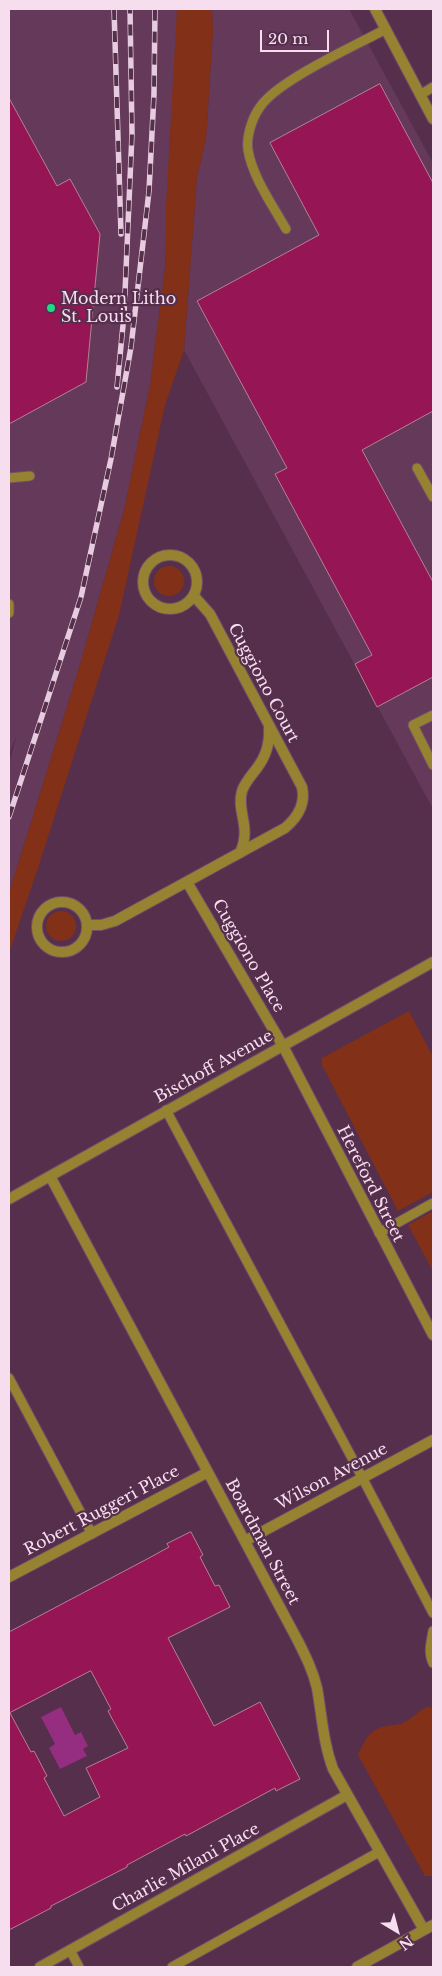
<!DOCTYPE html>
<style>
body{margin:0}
#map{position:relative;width:442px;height:1976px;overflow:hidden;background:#552f4c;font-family:"Libre Baskerville",serif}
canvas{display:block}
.frame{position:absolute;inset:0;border:10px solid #f6deef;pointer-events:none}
.north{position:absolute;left:372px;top:1906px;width:50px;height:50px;-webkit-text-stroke:4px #552f4c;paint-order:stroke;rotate:143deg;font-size:14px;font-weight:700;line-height:20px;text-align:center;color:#f6deef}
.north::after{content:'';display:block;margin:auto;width:18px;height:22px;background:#f6deef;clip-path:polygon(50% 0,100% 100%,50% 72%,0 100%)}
.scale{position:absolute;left:260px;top:30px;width:69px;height:22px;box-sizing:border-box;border:2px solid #f6deef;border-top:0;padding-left:6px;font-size:15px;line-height:18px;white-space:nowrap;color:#f6deef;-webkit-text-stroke:4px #552f4c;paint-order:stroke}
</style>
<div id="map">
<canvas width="442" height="1976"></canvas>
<div class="frame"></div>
<div class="north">N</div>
<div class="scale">20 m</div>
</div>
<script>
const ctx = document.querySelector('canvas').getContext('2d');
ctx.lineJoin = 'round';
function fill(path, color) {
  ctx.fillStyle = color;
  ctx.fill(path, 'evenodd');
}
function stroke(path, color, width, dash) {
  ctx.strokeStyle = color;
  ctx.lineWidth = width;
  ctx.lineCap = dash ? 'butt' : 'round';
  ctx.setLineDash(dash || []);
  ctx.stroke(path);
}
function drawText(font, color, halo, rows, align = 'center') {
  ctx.font = font + ' "Libre Baskerville",serif';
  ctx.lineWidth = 4.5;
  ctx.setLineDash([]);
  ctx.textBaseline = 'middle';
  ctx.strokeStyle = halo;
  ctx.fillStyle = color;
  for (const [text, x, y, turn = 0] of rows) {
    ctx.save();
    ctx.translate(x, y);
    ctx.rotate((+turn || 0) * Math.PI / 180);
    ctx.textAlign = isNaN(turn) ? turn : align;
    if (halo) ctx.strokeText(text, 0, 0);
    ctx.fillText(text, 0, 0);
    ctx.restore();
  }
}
fill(new Path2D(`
 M9 9H177V24L165 267 150 385 124 510 79 668 9 893V764L17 735 9 754Z
 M212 9H349L433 163V809L184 350 197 177 206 139 213 31Z`), '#643959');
fill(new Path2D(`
 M177 9H212L213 31 206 139 197 177 184 350 165 405 119 615 38 868 9 953V893L79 668 124 510 150 385 165 267 166 205Z
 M154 581a15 15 0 1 1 30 0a15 15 0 1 1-30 0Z
 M46 926a15 15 0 1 1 30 0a15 15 0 1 1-30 0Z
 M409 1011 433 1057V1192L398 1211 322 1065V1058Z
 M433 1211V1271L408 1225Z
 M429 1706 433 1709V1876H425L358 1755C365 1740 369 1729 387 1726 392 1725 398 1725 403 1723 412 1719 419 1710 429 1706Z`), '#823118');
fill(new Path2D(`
 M61 1707 75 1735 81 1732 88 1746 83 1749 87 1756 60 1769 49 1748 55 1744 41 1717Z`), '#952d80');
const building = new Path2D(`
 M380 84 433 183V411L362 450 433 582V677L377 707 355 664 372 655 275 474 287 468 197 301 319 235 270 143Z
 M9 98 57 186 70 179 100 234 86 382 9 424Z
 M191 1532 203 1555 200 1557 215 1586 219 1585 230 1607 168 1638 214 1726 260 1702 300 1779 276 1791 275 1788 186 1836 185 1834 127 1865V1867L51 1906V1908L9 1930V1632L149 1558 169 1547 167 1544ZM91 1671 111 1709 108 1711 128 1748 86 1768 100 1797 64 1816 44 1778 47 1776 34 1751 31 1752 10 1713Z`);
fill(building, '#951555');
stroke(building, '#b58193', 1);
const lane = new Path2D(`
 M420 95 433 87
 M286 229C273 206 252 176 248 150 246 137 252 118 260 107 278 80 355 46 386 29
 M417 468 433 497
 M9 478 30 476
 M9 604V613
 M433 715 413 725 433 765
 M166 1110 352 1458 433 1613
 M379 1233 433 1203
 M9 1378 92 1534
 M433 1631C431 1642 428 1653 433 1663
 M70 1950 79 1967
 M172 1967 379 1852`);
const street = new Path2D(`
 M375 9 433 119
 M143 582a27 27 0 1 1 54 0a27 27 0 1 1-54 0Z
 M240 853C252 826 236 812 242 791 245 782 252 775 257 768 267 755 270 743 269 728
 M187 882 283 1046 433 1335
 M37 927a25 25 0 1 1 50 0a25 25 0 1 1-50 0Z
 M87 925H101L115 921 285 828C298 817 306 804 302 787L210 614 194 596
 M50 1176 298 1641C306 1657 313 1671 317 1688 322 1716 323 1742 333 1769L424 1930
 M9 1199 433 962
 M245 1541 433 1440
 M9 1577 208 1472
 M40 1967 347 1795
 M357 1967 433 1925`);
stroke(lane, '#724e69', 11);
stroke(street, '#724e69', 12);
stroke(lane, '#958332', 9);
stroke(street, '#958332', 10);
const rail = new Path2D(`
 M114 9 121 234
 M117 387 124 315 132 134 130 9
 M9 817 81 597 111 459 131 347 149 191 154 94 155 9`);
stroke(rail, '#e6ccde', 5.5);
stroke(rail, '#552f4c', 4, [11]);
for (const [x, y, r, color] of [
 [51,308,5,"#21d887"]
]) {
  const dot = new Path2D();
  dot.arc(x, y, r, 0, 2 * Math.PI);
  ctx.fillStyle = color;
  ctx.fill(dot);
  stroke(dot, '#552f4c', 2);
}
drawText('16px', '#f6deef', '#552f4c', [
 ["Modern Litho",61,299],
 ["St. Louis",61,317]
], 'left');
drawText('16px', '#f6deef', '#552f4c', [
 ["Cuggiono Court",263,683,62],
 ["Cuggiono Place",248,956,60],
 ["Bischoff Avenue",214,1067,-29],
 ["Hereford Street",370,1184,63],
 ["Wilson Avenue",332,1477,-28],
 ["Robert Ruggeri Place",102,1511,-28],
 ["Boardman Street",262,1542,62],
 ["Charlie Milani Place",186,1868,-29]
]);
</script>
